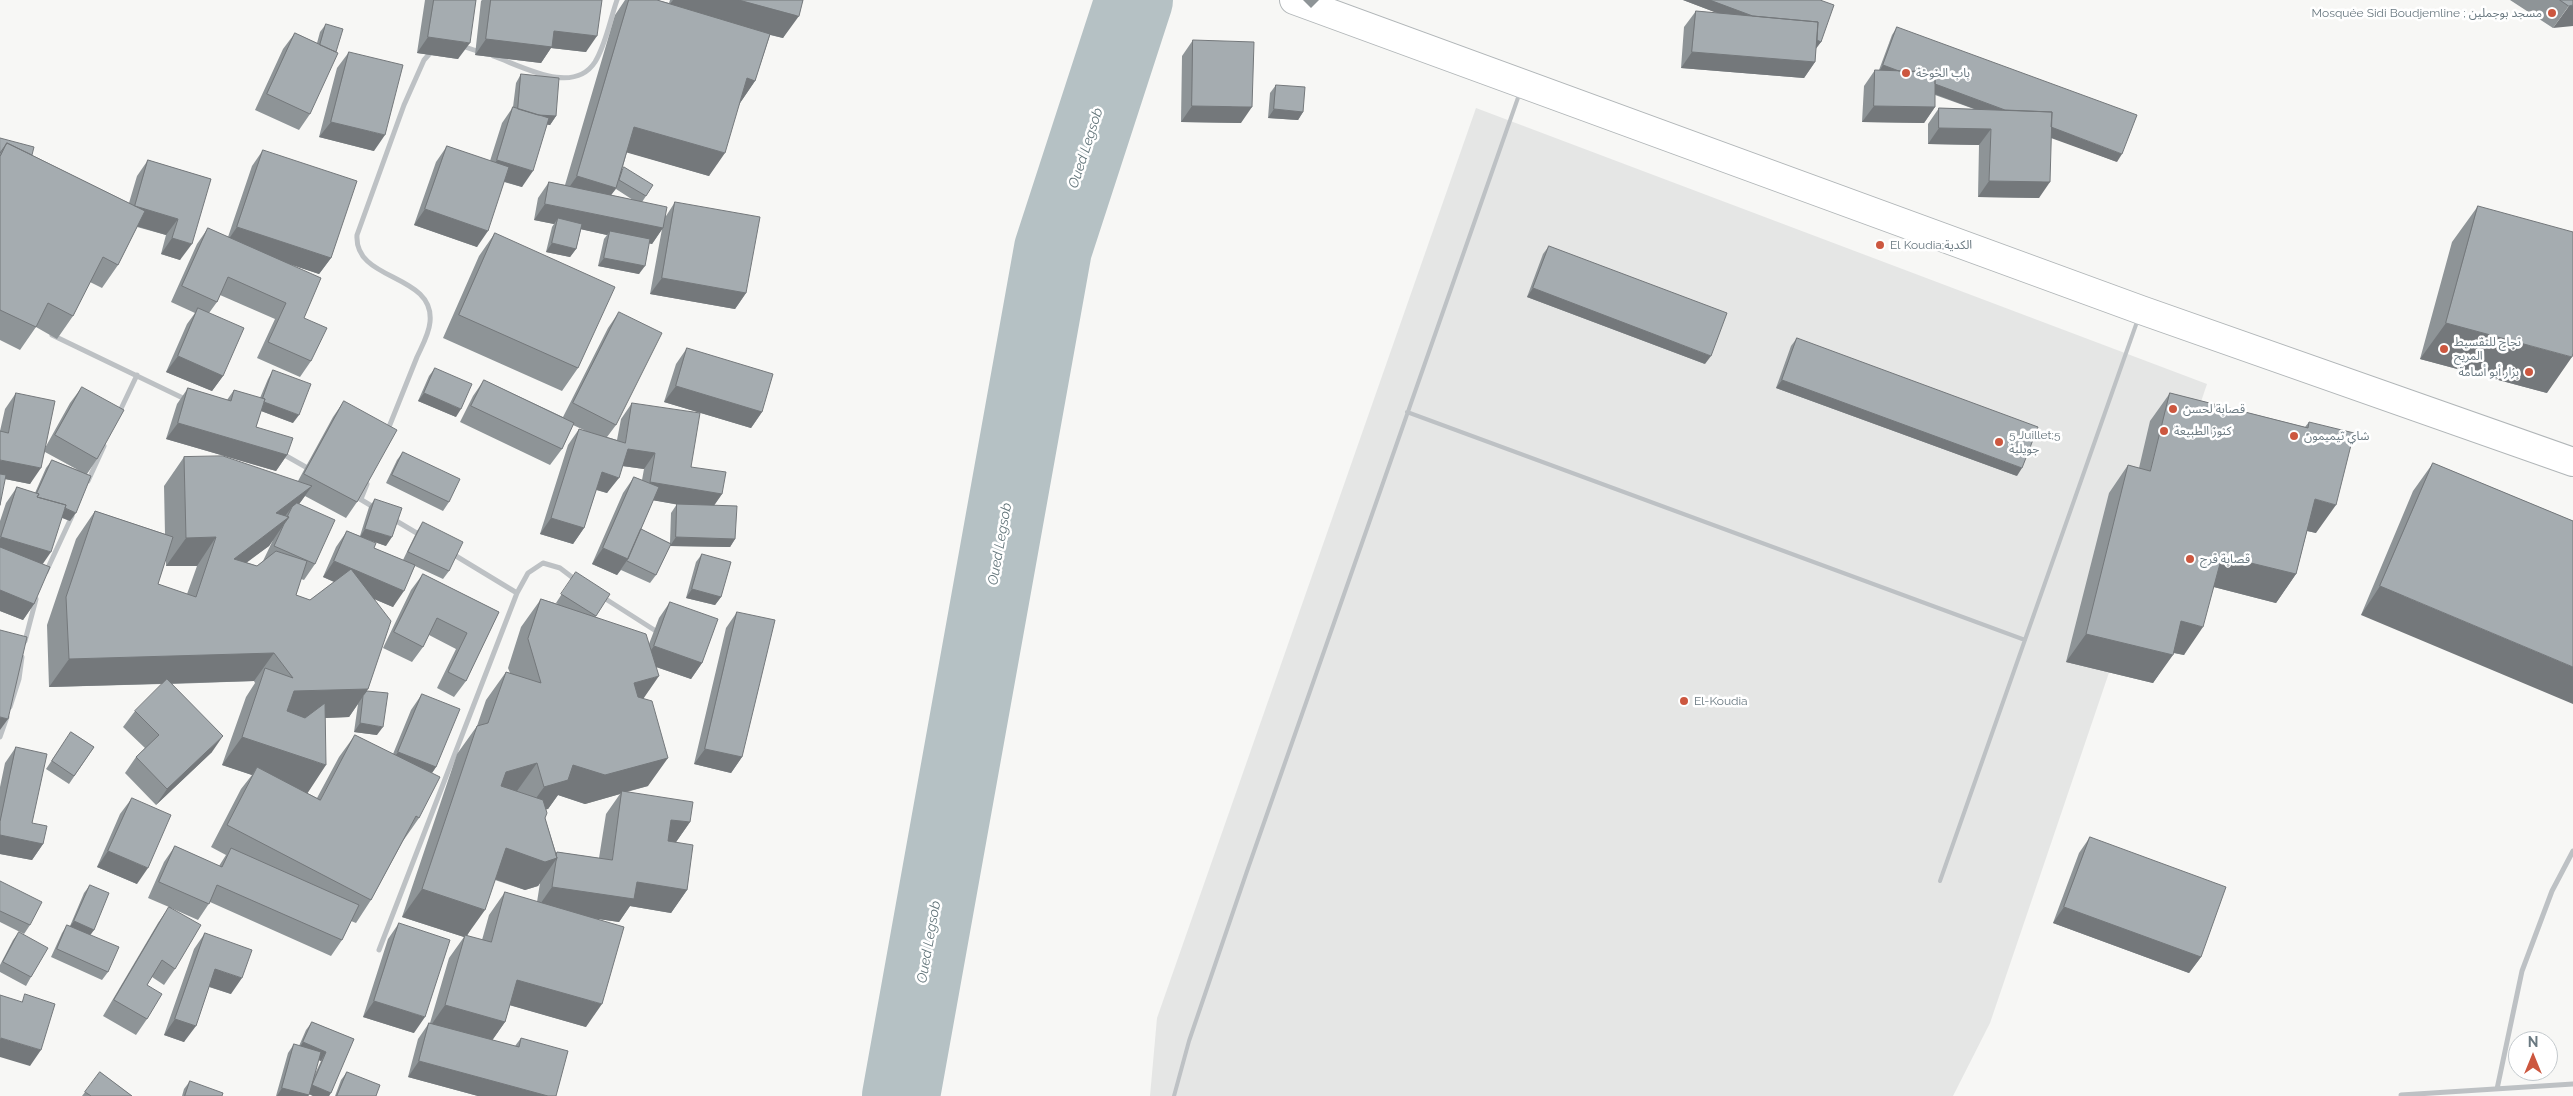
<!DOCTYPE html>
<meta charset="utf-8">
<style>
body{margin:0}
#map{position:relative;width:2573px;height:1096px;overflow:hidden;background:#f7f7f5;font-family:Raleway,sans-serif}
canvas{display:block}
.north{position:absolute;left:2508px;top:1031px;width:50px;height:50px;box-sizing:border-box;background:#fff;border:1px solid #c3c9cd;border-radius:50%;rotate:0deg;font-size:14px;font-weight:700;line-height:20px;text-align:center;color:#6a7981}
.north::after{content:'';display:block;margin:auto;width:18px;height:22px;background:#cc573f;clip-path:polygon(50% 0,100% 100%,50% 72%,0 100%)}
</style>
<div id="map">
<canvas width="2573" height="1096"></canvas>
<div class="north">N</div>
</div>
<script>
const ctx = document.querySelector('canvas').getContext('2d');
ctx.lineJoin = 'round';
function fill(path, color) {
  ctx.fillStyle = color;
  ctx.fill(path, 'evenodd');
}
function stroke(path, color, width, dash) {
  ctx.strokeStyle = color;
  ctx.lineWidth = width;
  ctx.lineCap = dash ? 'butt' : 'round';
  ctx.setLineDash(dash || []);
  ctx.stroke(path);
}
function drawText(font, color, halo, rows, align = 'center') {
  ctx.font = font + ' Raleway,"Noto Sans Arabic",sans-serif';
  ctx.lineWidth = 5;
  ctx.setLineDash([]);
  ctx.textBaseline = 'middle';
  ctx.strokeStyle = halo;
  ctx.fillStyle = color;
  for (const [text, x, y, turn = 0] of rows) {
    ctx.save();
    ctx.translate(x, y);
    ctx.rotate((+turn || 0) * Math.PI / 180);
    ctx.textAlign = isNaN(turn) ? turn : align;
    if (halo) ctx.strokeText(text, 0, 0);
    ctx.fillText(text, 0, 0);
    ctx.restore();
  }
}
fill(new Path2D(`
 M1476 108 2207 384 1990 1023 1953 1096H1150L1157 1018Z`), '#e5e6e5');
stroke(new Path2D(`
 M901 1096 1053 249 1134 0`), '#b5c1c4', 78);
const primary = new Path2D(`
 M1294 0 2141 310 2573 462`);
stroke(primary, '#b1b6b8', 30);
stroke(new Path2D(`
 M1407 412 2025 640
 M1940 881 2138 319
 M1174 1096 1189 1041 1246 874 1520 92`), '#bdc1c4', 4);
stroke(new Path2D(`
 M462 46 480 52
 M493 56C522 66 573 96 595 62 606 44 610 20 617 0
 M52 335 187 400
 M119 413 137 375
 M387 432C397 407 407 382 417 357 422 346 429 334 430 322 435 273 354 282 357 235L404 105 424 60 432 51
 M281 453 311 470
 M88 481 104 446
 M355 496 375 508
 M361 499 367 484
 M393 519 420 535
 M451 553 517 593 528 573 543 563 560 568 577 581
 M46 572 72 516
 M601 596 659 633
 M25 641 36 599
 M10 707 19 679 22 657
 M0 737 7 717
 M379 950 517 593
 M2497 1089 2522 971 2552 891 2573 851
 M2401 1095 2573 1084`), '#bdc1c4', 5);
stroke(primary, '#fff', 28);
fill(new Path2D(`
 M425 0H476L458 59 417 53Z
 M482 0H602L586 52 551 48 541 63 475 55 481 1Z
 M625 0H657L669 3 670 0H803L783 38 770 35 755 81 740 103 709 176 627 152 622 170 646 196 642 202 666 216 675 202 746 293 735 309 650 294 662 229 652 244 649 243 639 274 598 266 604 239 607 235 581 229 576 249 570 257 546 252 552 227 554 224 534 220 538 198 549 182 565 185 615 15ZM616 189 633 200 611 195Z
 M1303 0H1319L1311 8Z
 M1683 0H1820L1821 42 1816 48 1815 62 1804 78 1681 68 1684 27 1696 11 1717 13Z
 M2510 0H2573L2553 28Z
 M326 24 310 114 299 130 255 110 283 49 295 33 317 43 320 32Z
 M1897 27 2117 162 2051 137 2039 198 1978 197 1979 145 1928 144V124L1939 108 1974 109 1935 95V107L1924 123 1862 122 1864 86 1875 70H1879L1892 35Z
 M1193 40 1241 123 1181 122 1182 56Z
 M349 52 374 151 319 137 337 68Z
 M521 74 556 116 550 125 547 124 522 187 504 182 477 247 414 225 436 162 447 146 490 161 502 123 513 107 516 83Z
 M1276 85 1303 112 1298 120 1268 118 1270 93Z
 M0 138 32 155 129 203 137 176 148 160 211 179 180 260 161 254 166 235 137 227 118 265 102 288 90 282 73 316 57 339 36 327 20 350 0 340Z
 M263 150 331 258 319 274 287 263 304 318 311 361 300 377 257 358 275 319 220 295 217 302 209 313 223 376 212 391 166 372 187 324 195 313 171 302 197 244 208 228 228 237 252 166Z
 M2478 206 2547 393 2420 359 2452 242Z
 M495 233 578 368 562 391 443 338 479 256Z
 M1549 246 1705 364 1527 297 1543 254Z
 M619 312 616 425 607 437 617 440 621 419 632 403 691 467 722 494 714 505 735 539 730 547 670 546 656 575 650 583 621 570 617 575 592 564 623 493 634 477 642 480 644 469 622 466 607 493 596 490 584 528 573 544 540 534 568 445 579 429 586 431 573 425 562 449 550 465 460 422 473 396 484 380 563 417 608 328ZM653 500 679 505 677 504 671 513 670 543 641 529Z
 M1797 338 2017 476 1776 388 1791 346Z
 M687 348 762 412 751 428 664 402 676 364Z
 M435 368 456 417 418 401 429 376Z
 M273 370 293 423 261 411 256 427 287 455 276 471 166 439 177 404 188 388 227 400 234 390 260 398 268 379Z
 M82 387 97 459 87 474 70 521 62 518 42 564 34 604 23 620 0 611V521L6 503 17 487 35 493 46 468 52 460 78 470 45 452 30 484 5 479 0 431 5 409 16 393 45 448 70 403Z
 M2170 393 2305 427 2309 422 2316 533 2307 531 2296 574 2276 603 2214 587 2184 655 2173 653 2153 683 2066 662 2109 493 2128 465 2139 468 2150 421Z
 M344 401 357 502 346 518 305 496 299 504 315 564 304 580 301 579 296 595 310 600 334 582 323 577 336 547 347 531 360 536 369 507 375 499 386 546 367 539 374 548 403 560 417 531 423 522 449 571 443 579 415 566 393 607 374 599 367 691 377 735 354 732 358 704 349 717 325 718 307 793 317 798 339 757 355 735 393 754 411 710 422 694 436 767 432 773 419 818 403 841 371 900 356 923 351 921 342 940 331 956 210 902 198 920 171 908 175 969 164 985 152 977 147 985V1019L136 1035 103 1016 158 923 169 907 148 898 164 862 175 846 219 866 226 855 211 847 241 789 252 775 222 765 246 697 255 683 254 681 172 684 212 752 156 805 125 773 136 757 145 748 123 727 135 711 162 684 49 687 47 625 76 539 95 511 165 534 164 486 184 457 298 481 333 417ZM273 540 263 561 257 566 246 562 269 546ZM166 558V566H197L187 594 158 584Z
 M403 452 449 502 443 511 386 483 397 460Z
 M2433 463 2573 521 2361 615 2413 491Z
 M702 554 721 597 715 605 686 598 696 562Z
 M576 572 596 617 649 644 659 618 670 602 702 663 691 679 656 667 643 699 648 786 627 792 690 822 676 842 687 890 671 913 630 906 619 922 599 919 586 1027 510 1005 505 1022 492 1040 515 1046 521 1038 556 1096H478L408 1077 418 1039 429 1023H430L449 958 464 937 402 917 457 754 477 726 486 700 506 672 510 673 508 668 521 627 541 599 558 604 556 603ZM620 794 606 814 599 858 557 852 556 853 545 818 546 809H548L558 795 585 804ZM495 880 525 890 538 886 540 883 537 902 505 892 489 915 482 940 467 936Z
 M423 574 499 612 466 681 454 697 437 688 456 649 429 635 423 647 412 662 383 648 411 590Z
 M737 612 742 757 731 773 694 764 726 628Z
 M71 732 94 747 69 784 46 769Z
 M16 747 32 823 43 844 32 860 0 854V787L5 763Z
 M132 798 137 884 97 867 120 814Z
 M2090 837 2201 957 2189 973 2053 923 2079 853Z
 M0 881 30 925 24 934 0 922Z
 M90 885 94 930 90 935 108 972 102 980 51 957 62 933 67 925 70 926 84 893Z
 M399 923 414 1033 363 1017 388 939Z
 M19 932 31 977 26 986 0 972V965L13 940Z
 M205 933 231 994 209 987 184 1042 164 1035 194 949Z
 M312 1022 354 1039 329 1096H313L309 1094 308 1096H276L288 1053 294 1044 299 1046 306 1030ZM318 1060 321 1061 314 1076Z
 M100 1072 132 1096H82Z
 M347 1072 376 1096H335L341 1080Z
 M190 1081 222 1096H182L184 1089Z`), '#8e9497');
fill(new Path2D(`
 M673 0H739L799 16 783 38 667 8Z
 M1683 0H1710L1781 27 1775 35Z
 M2573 5V26L2553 28 2569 6Z
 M554 31 597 36 586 52 551 48 541 63 475 55 486 39Z
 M428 37 470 43 458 59 417 53Z
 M1812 38 1821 42 1815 50Z
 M1692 52 1815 62 1804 78 1681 68Z
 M1883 65 1921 79 1878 73Z
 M747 78 755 81 740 103Z
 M1930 82 2028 119 2023 127 1924 90Z
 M1192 106 1252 107 1241 123 1181 122Z
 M1874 106 1935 107 1924 123 1862 122Z
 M1274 109 1303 112 1298 120 1268 118Z
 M518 113 556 116 550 125 512 121Z
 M331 122 385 135 374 151 319 137Z
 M2046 125 2122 154 2117 162 2040 134Z
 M634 127 725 153 709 176 618 150Z
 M1939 128 1991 129 1979 145 1928 144Z
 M497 160 533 171 522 187 486 176Z
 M577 176 616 188 600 211 561 199Z
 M1989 181 2050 182 2039 198 1978 197Z
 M545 204 663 228 652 244 609 235 610 231 607 235 557 224 558 218 554 224 534 220Z
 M135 206 178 219 166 235 123 222Z
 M425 209 488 231 477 247 414 225Z
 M237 227 331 258 319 274 226 243Z
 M172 238 192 244 180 260 161 254Z
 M552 243 576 249 570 257 546 252Z
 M604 258 645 266 639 274 598 266Z
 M662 278 746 293 735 309 650 294Z
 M1533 288 1711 356 1705 364 1527 297Z
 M2446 323 2572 357 2547 393 2420 359Z
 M178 356 223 376 212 391 166 372Z
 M1782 380 2022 468 2017 476 1776 388Z
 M676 386 762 412 751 428 664 402Z
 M424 393 461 409 456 417 418 401Z
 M262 401 299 415 293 423 256 409Z
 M178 423 287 455 276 471 166 439Z
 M628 449 655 453 644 469 616 465Z
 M0 460 41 468 30 484 0 478Z
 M602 472 619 478 607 493 591 488Z
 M650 482 722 494 711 510 639 498Z
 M312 486 292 514V507L280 523 276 513Z
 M36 496 76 513 70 521 30 504Z
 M2315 499 2336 505 2316 533 2295 528Z
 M289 517 269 546 214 587 234 559Z
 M551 518 584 528 573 544 540 534Z
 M365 529 392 537 386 546 360 537Z
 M1 537 51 552 40 568 0 556V539Z
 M216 537 197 566H166L186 538Z
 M676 537 735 539 730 547 670 546Z
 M603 548 628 559 617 575 592 564Z
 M2222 556 2296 574 2276 603 2202 584Z
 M334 561 404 591 393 607 323 577Z
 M2380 586 2573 667V704L2361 615Z
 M692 589 721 597 715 605 686 598Z
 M0 590 34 604 23 620 0 611Z
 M2181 621 2203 627 2184 655 2162 650Z
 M2086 634 2173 655 2153 683 2066 662Z
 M654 646 702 663 691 679 642 662Z
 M274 653 254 681 49 687 69 659Z
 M659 676 639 705 634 683Z
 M368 689 349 717 275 720 294 691Z
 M0 717 8 719 0 730Z
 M360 723 383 727 377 735 354 732Z
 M223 736 212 752 156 805 167 789Z
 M242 737 326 765 307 794 257 767 252 775 222 765Z
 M705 749 742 757 731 773 694 764Z
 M398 752 436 767 425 783 387 768Z
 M668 758 648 786 621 793 622 791 620 794 585 804 558 795 548 809 524 815 544 787 573 765Z
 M537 763 517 791 486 800 506 772Z
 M671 820 690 822 674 845 655 842Z
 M0 835 43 844 32 860 0 854Z
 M506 848 557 858 538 886 525 890 486 876Z
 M108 851 148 868 137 884 97 867Z
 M637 882 687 890 671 913 630 906 619 922 536 910 552 887Z
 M422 889 485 910 465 938V935L464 937 402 917Z
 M2064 907 2201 957 2189 973 2053 923Z
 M74 921 94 930 88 938 68 929Z
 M215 969 242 978 231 994 204 985Z
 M517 980 602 1004 586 1027 502 1003Z
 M374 1001 425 1017 414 1033 363 1017Z
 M445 1005 505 1022 489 1045 429 1028Z
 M175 1019 196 1026 184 1042 164 1035Z
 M1 1038 41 1050 30 1066 0 1057V1040Z
 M303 1042 326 1052 321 1061 297 1051Z
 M419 1061 548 1096H478L408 1077Z
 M312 1085 331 1093 329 1096H313L307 1093Z
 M282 1088 309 1095 308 1096H277Z`), '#74787b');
const building = new Path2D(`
 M434 0H476L470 43 428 37Z
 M491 0H602L597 36 554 31 552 47 486 39Z
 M629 0H657L770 34 755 81 747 78 725 153 634 127 616 188 577 176Z
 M739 0H803L799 16Z
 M1710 0H1820L1834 5 1821 42 1817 40 1818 22 1753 16Z
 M2560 0H2573V5L2569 6Z
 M1696 11 1818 22 1815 62 1692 52Z
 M326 24 343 29 336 52 320 45Z
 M1897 27 2137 115 2122 154 2051 127 2052 112 2005 110 1935 84V72L1899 71 1883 65Z
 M295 33 338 53 310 114 267 94Z
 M1193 40 1254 42 1252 107 1192 106Z
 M349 52 403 65 385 135 331 122Z
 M1875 70 1935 72V107L1874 106Z
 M521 74 559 78 556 116 538 115 518 109Z
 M1276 85 1305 87 1303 112 1274 109Z
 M513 107 549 118 533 171 497 160Z
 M1939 108 2052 112 2050 182 1989 181 1991 129 1939 128Z
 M0 138 34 147 32 155 7 143 0 153Z
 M7 143 145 211 118 265 103 257 73 316 48 303 36 327 0 310V157Z
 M447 146 509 167 488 231 425 209Z
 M263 150 357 181 331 258 237 227Z
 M148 160 211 179 192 244 172 238 178 219 135 206Z
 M624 167 653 185 646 196 619 180 622 171Z
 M549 182 667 207 663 228 545 204Z
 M675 202 760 217 746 293 662 278Z
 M2478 206 2573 232V353L2572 357 2446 323Z
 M558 218 582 224 576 249 552 243Z
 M208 228 321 278 304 318 327 328 311 361 268 342 286 303 228 277 217 302 182 286Z
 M610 231 650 239 645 266 604 258Z
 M495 233 615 287 578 368 459 315Z
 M1549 246 1727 313 1711 356 1533 288Z
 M198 308 244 328 223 376 178 356Z
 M619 312 662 333 616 425 573 403Z
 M1797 338 2038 427 2022 468 1782 380Z
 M687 348 773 374 762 412 676 386Z
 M435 368 472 384 461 409 424 393Z
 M273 370 311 384 299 415 264 402 265 399 263 398Z
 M484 380 574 423 562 449 471 406Z
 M82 387 124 410 97 459 55 435Z
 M188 388 231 401 234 390 265 399 256 427 293 438 287 455 178 423Z
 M16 393 55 401 41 468 0 460V431L8 433Z
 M2170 393 2308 428 2309 422 2354 433 2336 505 2315 499 2296 574 2222 556 2203 627 2181 621 2173 655 2086 634 2128 465 2150 471Z
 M344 401 397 430 357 502 304 474Z
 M632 403 700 413 691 467 726 472 722 494 650 482 655 453 628 449 619 478 602 472 584 528 551 518 579 429 625 443Z
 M403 452 460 479 449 502 392 475Z
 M223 456 312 486 276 513 289 517 234 559 257 566 276 551 307 561 296 595 310 600 351 569 391 621 368 689 294 691 287 711 305 718 325 703 326 765 242 737 265 668 293 678 274 653 69 659 66 597 95 511 173 537 158 584 196 597 216 537 186 538 184 457Z
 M52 460 91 476 76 513 65 508 66 505 37 497 39 494 37 493Z
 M2433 463 2573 521V667L2380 586Z
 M0 474 6 475 0 505Z
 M634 477 659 487 628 559 603 548Z
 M17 487 39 494 37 497 66 505 51 552 1 537Z
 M375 499 402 508 392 537 365 529Z
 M297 503 335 520 315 564 274 546 284 524 289 517H287L292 507Z
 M677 504 737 506 735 539 676 537Z
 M423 522 463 542 449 571 408 552Z
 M641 529 671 544 656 575 627 561Z
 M347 531 376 543 374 548 415 565 404 591 334 561Z
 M0 547 50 567 34 604 0 590Z
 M702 554 731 562 721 597 692 589Z
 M576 572 610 594 596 616 561 594Z
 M423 574 499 612 466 681 448 672 467 633 437 618 423 647 394 632Z
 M541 599 646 634 659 676 634 683 638 697 652 701 668 758 605 775 573 765 568 780 544 787 537 763 506 772 501 786 543 800 547 813 545 818 557 858 545 862 506 848 485 910 422 889 477 726 488 723 506 672 541 683 528 639Z
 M670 602 718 619 702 663 654 646Z
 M737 612 775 620 742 757 705 749Z
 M0 630 27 637 8 719 0 717Z
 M167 679 223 736 167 789 136 757 159 735 135 711Z
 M367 691 388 693 383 727 360 723 363 696Z
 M422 694 460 709 436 767 398 752Z
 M71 732 94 747 74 776 52 761Z
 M355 735 440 777 419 818 416 816 371 900 227 825 257 767 320 800Z
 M16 747 47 754 32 823 47 826 43 844 0 835V822Z
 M622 791 693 802 690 822 671 820 668 841 693 845 687 890 637 882 634 899 552 887 556 861 557 858 556 855 557 852 612 860Z
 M132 798 171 815 148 868 108 851Z
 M2090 837 2226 887 2201 957 2064 907Z
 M175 846 222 867 231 848 359 905 342 940 217 885 209 904 159 882Z
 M0 881 42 902 30 925 0 911Z
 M90 885 109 893 94 930 74 921Z
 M505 892 624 927 602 1004 517 980 505 1022 445 1005 465 935 491 942Z
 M169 907 201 925 175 969 162 960 147 985 162 994 147 1019 114 1000Z
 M399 923 450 940 425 1017 374 1001Z
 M67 925 119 947 108 972 57 949Z
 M19 932 48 948 31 977 3 962Z
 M205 933 252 950 242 978 215 969 196 1026 175 1019Z
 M25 994 55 1004 41 1050 1 1038 0 1043V995L22 1002Z
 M312 1022 354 1039 331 1093 312 1085 326 1052 303 1042Z
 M429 1023 519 1047 521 1038 568 1051 556 1096H548L419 1061Z
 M294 1044 321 1052 309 1095 282 1088Z
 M100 1072 132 1096H91L85 1092Z
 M347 1072 380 1085 376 1096H337Z
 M190 1081 223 1093 222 1096H185Z`);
fill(building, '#a5acb0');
stroke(building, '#74787b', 1);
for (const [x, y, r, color] of [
 [2552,13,5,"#cc573f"],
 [1906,73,5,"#cc573f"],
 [1880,245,5,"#cc573f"],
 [2444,349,5,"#cc573f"],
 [2529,372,5,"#cc573f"],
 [2173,409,5,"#cc573f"],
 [2164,431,5,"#cc573f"],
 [2294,436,5,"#cc573f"],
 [1999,442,5,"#cc573f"],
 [2190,559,5,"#cc573f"],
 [1684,701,5,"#cc573f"]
]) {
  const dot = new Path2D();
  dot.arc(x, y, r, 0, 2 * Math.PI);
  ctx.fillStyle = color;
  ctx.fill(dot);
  stroke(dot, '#fff', 2);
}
drawText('12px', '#6a7981', '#fff', [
 ["Mosquée Sidi Boudjemline ; مسجد بوجملين",2542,13,"right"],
 ["باب الخوخة",1916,73],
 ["El Koudia;الكدية",1890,245],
 ["نجاح للتقسيط",2454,342],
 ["المريح",2454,356],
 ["بزار أبو أسامة",2519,372,"right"],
 ["قصابة لحسن",2183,409],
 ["كنوز الطبيعة",2174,431],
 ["5 Juillet;5",2009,435],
 ["جويلية",2009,449],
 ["شاي تيميمون",2304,436],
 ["قصابة فرح",2200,559],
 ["El-Koudia",1694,701]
], 'left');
drawText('italic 14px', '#66787d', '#fff', [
 ["Oued Legsob",1086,148,-72],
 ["Oued Legsob",1000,544,-80],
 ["Oued Legsob",929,942,-80]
]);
</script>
